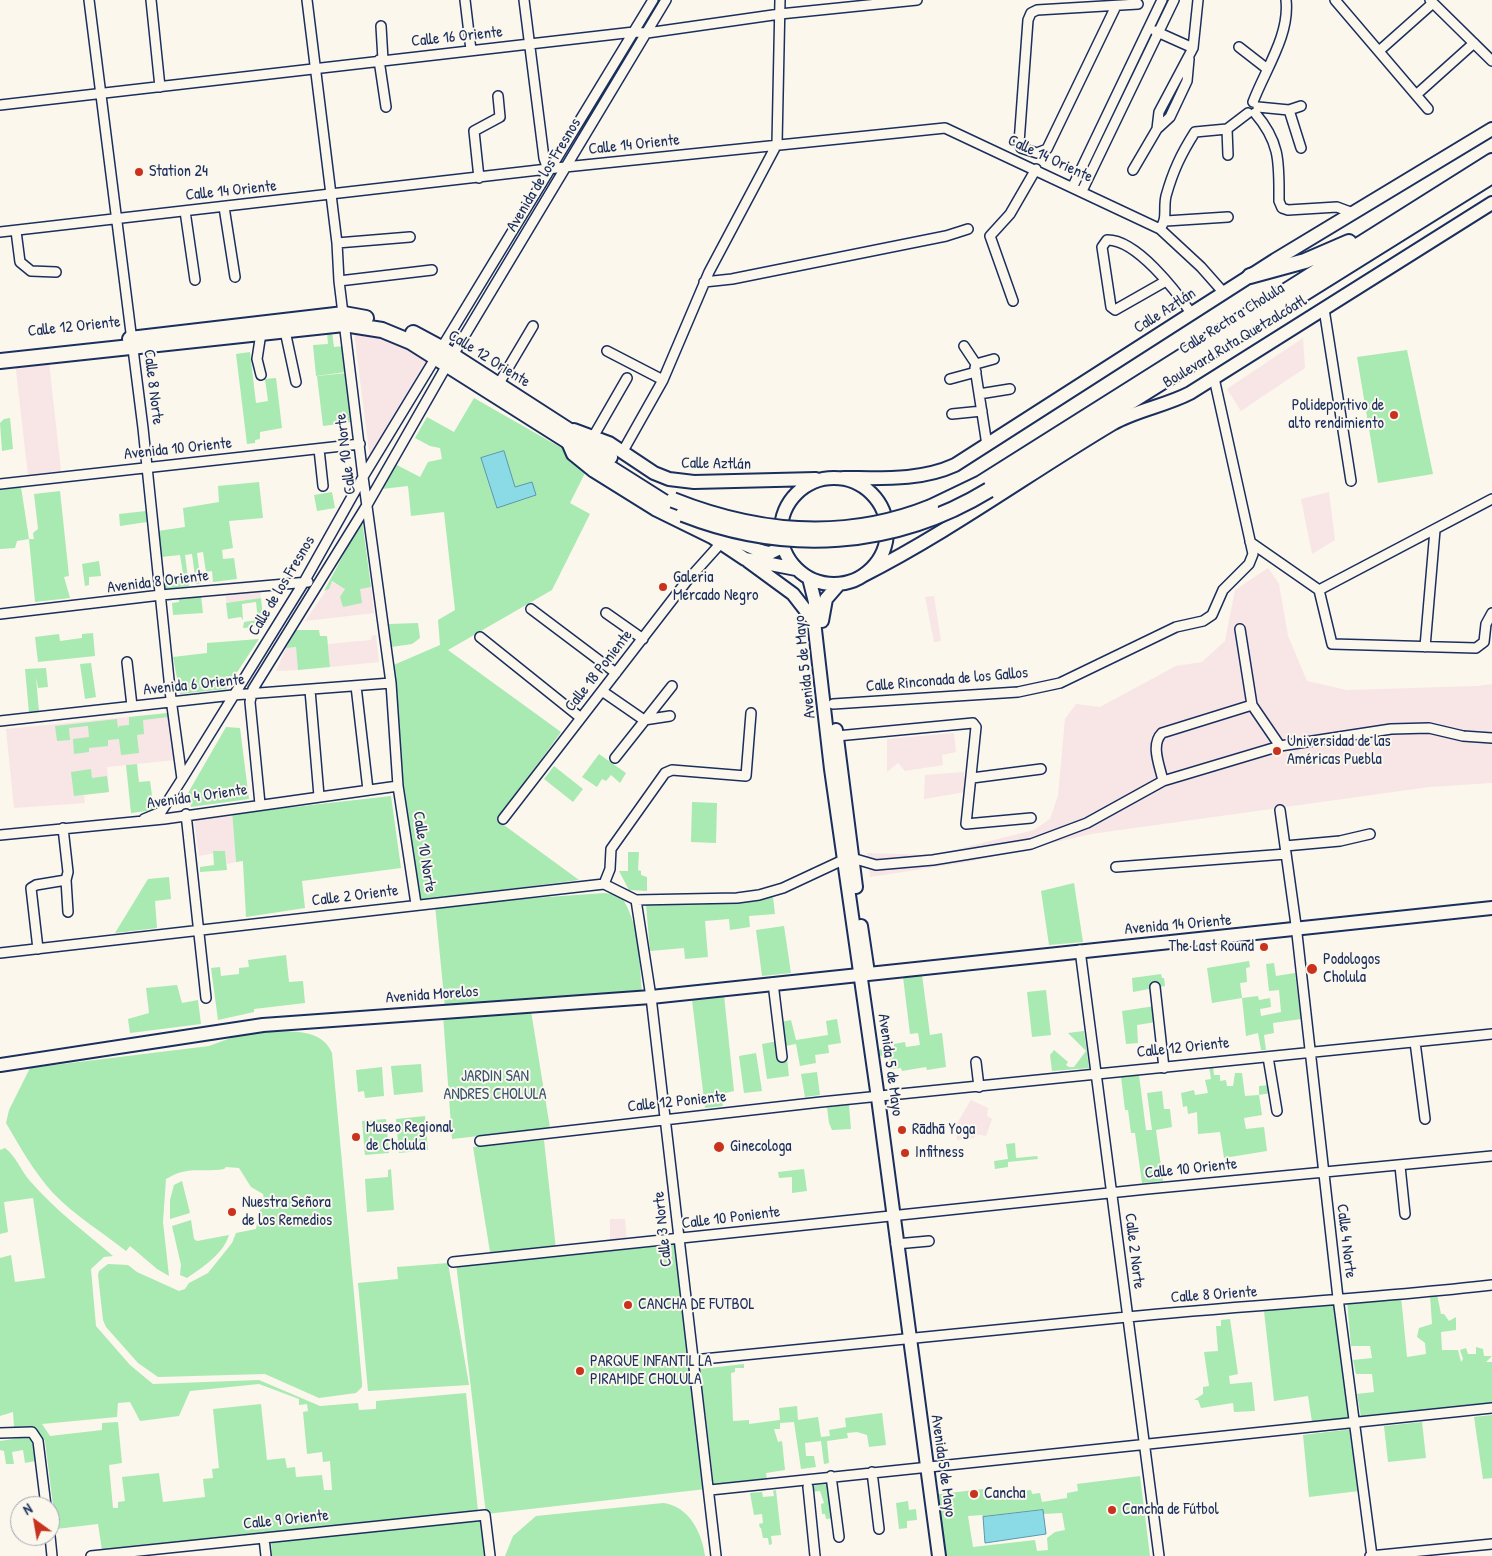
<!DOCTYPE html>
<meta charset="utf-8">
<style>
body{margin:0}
#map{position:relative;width:1492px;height:1556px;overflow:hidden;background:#fbf7ec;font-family:"Patrick Hand",sans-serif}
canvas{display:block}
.north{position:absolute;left:10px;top:1496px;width:50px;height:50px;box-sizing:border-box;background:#fbf7ec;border:1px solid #a1a7b3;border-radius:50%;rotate:328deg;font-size:14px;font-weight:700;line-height:20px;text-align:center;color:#1b2f5e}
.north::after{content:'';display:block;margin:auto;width:18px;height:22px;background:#c8321e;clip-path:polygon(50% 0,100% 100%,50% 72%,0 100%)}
</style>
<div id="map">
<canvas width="1492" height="1556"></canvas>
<div class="north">N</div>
</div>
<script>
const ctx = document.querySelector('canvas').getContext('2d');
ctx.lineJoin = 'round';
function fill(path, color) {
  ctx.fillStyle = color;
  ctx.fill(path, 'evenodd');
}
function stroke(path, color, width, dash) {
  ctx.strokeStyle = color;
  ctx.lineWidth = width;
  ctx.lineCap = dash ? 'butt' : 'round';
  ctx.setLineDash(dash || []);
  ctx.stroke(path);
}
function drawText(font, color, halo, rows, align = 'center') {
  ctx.font = font + ' "Patrick Hand",sans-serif';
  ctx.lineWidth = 4;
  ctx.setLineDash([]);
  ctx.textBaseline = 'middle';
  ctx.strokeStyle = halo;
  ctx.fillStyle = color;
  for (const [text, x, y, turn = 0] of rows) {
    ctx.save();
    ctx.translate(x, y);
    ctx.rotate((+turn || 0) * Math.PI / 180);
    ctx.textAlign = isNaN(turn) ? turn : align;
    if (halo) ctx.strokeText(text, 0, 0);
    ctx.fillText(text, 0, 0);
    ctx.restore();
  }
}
fill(new Path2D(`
 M354 332 388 336 431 359 370 459Z
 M1303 338 1305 368 1241 411 1227 389Z
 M15 362H49L61 471 28 475Z
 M1329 492 1335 540 1312 554 1301 499Z
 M1268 568 1279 584 1288 636 1307 681 1347 690 1478 686 1492 684V783L1429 787 1091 834 968 862 870 877 867 853 934 855 1034 830 1050 819 1058 796 1065 719 1076 704 1100 707 1176 666 1202 662 1225 641 1235 590Z
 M332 582 348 589 371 587 374 613 305 621Z
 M260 589 261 598 226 603V594Z
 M934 596 941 641 934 642 925 597Z
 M376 635 379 662 330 667 328 644 371 640 372 636Z
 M296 647 298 670 276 671 286 648Z
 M168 713 175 760 107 767 109 792 84 795 85 803 14 808 6 729Z
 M954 733 956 752 942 755 943 765 905 771 898 763 887 772V739Z
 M964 772 965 792 924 799 925 775Z
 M232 811 236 862 227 864 225 851 199 856 194 820Z
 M971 1100 988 1108 987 1116 992 1119 986 1136 976 1134 974 1138 957 1140 956 1129 958 1126 956 1125Z
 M610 1219H625L627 1244 610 1247Z`), '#f8e5e5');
fill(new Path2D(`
 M332 332 334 347 343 346 346 372 316 376 313 345 328 344 327 333Z
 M1407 350 1433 474 1378 483 1357 357Z
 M250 352 256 403 268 401 265 379 276 378 282 428 260 432V439L255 440V443L247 444 236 354Z
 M347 373 352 422 323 426 317 376Z
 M474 398 565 450 585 473 570 503 590 514 552 590 448 650 561 732 497 820 579 880 418 901 389 667 440 645 438 620 455 610 444 512 411 516 408 486 382 489 395 464 420 477 428 462 442 459 440 448 430 446 415 438 427 417 454 432Z
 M10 418 13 449 2 451 0 423 4 419Z
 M259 482 263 518 229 521 233 548 222 550 223 559 234 558 237 579 213 582 212 571 206 572 203 552 197 553 201 583 196 584 192 554 185 555 189 586 165 590 163 578 183 574 180 555 161 557 158 531 185 527 183 508 219 502 218 486Z
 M21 487 29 539H34L33 533 38 529 34 494 60 491 69 576 64 577 70 598 35 602 29 539 17 541 15 548 0 549V490Z
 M332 492 335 508 317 511 314 495Z
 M146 511 147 522 120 526 119 514Z
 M362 520 371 587 360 589 362 603 343 607 340 597 345 589 332 581 329 589 324 591Z
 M99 561 101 576 89 577V585L85 586 82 564Z
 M201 596 203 613 173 615 172 603 179 602V598Z
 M261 598 264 626 243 628 244 622 258 620 256 602 242 604 243 620 241 617 228 619 226 603Z
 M418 623 420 638 412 644 391 647 389 624Z
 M296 630H319L320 636H327L330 667 298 670 296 647 286 648Z
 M93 633 95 656 38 662 35 637 59 634 60 641 82 638V634Z
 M259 639 226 689 180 694 173 657 207 653V643Z
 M91 663 96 697 85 699 80 664Z
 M46 668 48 687 38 688 36 677 39 712 29 713 25 669Z
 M168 713 169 717 143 720 144 734 137 735 139 753 121 755 119 739 108 740V746L89 748V752L74 754 73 739 89 737 88 726 69 728 70 740 57 741 55 726 117 719 118 729 119 726 129 725V717Z
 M226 727 240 728 249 799 191 807 188 793Z
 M599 754 626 773 620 783 611 775 606 781 602 779 597 787 582 777Z
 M137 764 139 782 150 781 154 810 131 813 126 765Z
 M554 766 583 789 573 802 544 779Z
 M91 769 92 778 107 776 109 792 74 796 71 772Z
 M391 796 401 868 302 881 305 908 246 917 243 863V861L236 862 232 811 294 807Z
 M692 802 717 803 716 843 691 842Z
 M213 851H225L227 870 200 872V867L214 865Z
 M628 852H639L638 870 641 871V875L647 877V891L629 890 619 871H628Z
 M169 877 171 899 155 901 157 928 115 933 148 879Z
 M1074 883 1083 942 1049 945 1041 891Z
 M605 893 621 896C640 925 639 958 642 992L445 1007 435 905Z
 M751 895V900L773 897 775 914 749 916 750 927 730 930 729 919 705 921 708 957 685 959 684 948 650 951 646 905Z
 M784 926 791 973 762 976 756 930Z
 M286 955 289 982 303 981 305 1003 254 1009V1012L218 1020 211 968 220 967 221 976 239 974V968L249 967 248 960Z
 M1249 961 1250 967 1246 968 1247 982 1240 983 1242 998 1258 996 1259 1000 1270 998 1271 1007 1260 1009 1261 1016 1281 1012 1279 990 1269 991 1266 964 1274 963 1276 976 1295 973 1301 1019 1273 1023 1274 1033 1264 1035 1266 1050H1261L1258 1033 1246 1036 1242 998 1212 1003 1207 968Z
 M1161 974 1162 978H1164L1165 986 1133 992 1132 978Z
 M922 975 930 1035 942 1033 946 1067 927 1070 926 1067 902 1071 901 1068 890 1069 889 1055 879 1056 878 1050 894 1047V1044L905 1042 906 1047 920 1045 918 1033 910 1034 903 977Z
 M177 985 182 1003 198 1000 201 1024 130 1033 128 1019 149 1013 146 988Z
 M1046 990 1051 1035 1032 1037 1027 992Z
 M724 995 734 1091 721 1094 723 1106 705 1108 692 1000Z
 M1155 1006 1156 1022 1137 1025 1138 1043 1126 1044 1122 1011Z
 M531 1011 550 1128 452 1139 443 1015Z
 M837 1019 841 1043 828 1045 829 1053 815 1055 816 1063 800 1066 796 1044 785 1046 781 1022 791 1020 796 1040 828 1035 826 1021Z
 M269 1031C291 1032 322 1028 332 1053L362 1382V1387L356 1393 319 1398 265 1374 158 1377 138 1363 106 1327 103 1320 98 1275 99 1271 108 1264 128 1265 137 1272 179 1291 185 1289 189 1283 208 1273 232 1243 236 1233 256 1229 260 1210 265 1205 263 1194 251 1187 239 1168 226 1167 224 1169C200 1173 189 1165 166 1179L163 1222 169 1276 157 1269 130 1246 126 1251C102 1232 74 1215 53 1193 34 1172 20 1147 6 1123L9 1110 30 1068 209 1046 239 1035Z
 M1084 1031 1089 1068 1052 1071 1050 1055 1054 1050 1068 1062 1066 1065 1069 1067H1074L1086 1051 1068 1033Z
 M778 1041 781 1059 787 1058 789 1076 767 1079 762 1044Z
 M756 1053 762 1091 744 1093 739 1056Z
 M421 1064 423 1092 394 1095 391 1066Z
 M1209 1066H1213L1214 1075H1220V1081L1226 1080 1227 1086H1233L1235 1073H1242L1245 1096 1259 1095V1086L1270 1085 1271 1093 1259 1095 1262 1115 1244 1118 1246 1129 1264 1127 1267 1151 1224 1158 1220 1132 1198 1134 1197 1112 1188 1114 1187 1106 1183 1107 1181 1093 1194 1090 1195 1095 1208 1093 1205 1080 1211 1079Z
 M382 1067 384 1096 365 1098 364 1091 358 1092 356 1070Z
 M817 1072 820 1095 805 1097 801 1074Z
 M1139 1075 1146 1130H1152L1147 1093 1162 1091 1164 1109H1170L1172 1127 1156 1130 1163 1181 1142 1183 1135 1133H1131L1128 1110H1125L1121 1077Z
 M849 1105 851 1129 832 1130 829 1123 827 1107Z
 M425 1116 428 1150 399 1153 396 1119Z
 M386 1119 389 1153 365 1155 362 1121Z
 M544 1140 556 1249 490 1252 473 1147Z
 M1015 1143 1016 1158 1037 1156 1038 1159 1008 1162V1167L995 1169 994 1161 1008 1159 1006 1144Z
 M5 1148C16 1156 21 1171 30 1181 55 1210 85 1232 113 1256L104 1257 91 1269 96 1326 130 1365 153 1384 259 1380 320 1406 358 1403 359 1410 376 1409V1401L466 1393 478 1511 102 1550 98 1524 56 1529 45 1441 32 1426 14 1427 13 1412 0 1416V1258L11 1255 15 1282 45 1278 33 1198 4 1202 8 1232 0 1234V1150ZM259 1384 299 1399V1405L307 1404 308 1411 303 1412 307 1454 322 1452 323 1462 330 1461 332 1490H324L322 1475 296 1477 295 1467 287 1468 285 1458 267 1460 261 1404 213 1409 219 1468 212 1469 213 1478 203 1479 205 1497 163 1502 159 1473 122 1477 125 1501 118 1502V1508H113L109 1465 122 1463 118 1422 102 1423V1430L50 1436 42 1424 117 1417 118 1403 130 1402 140 1421 179 1416 190 1391Z
 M391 1169 394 1210 367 1212 365 1179 388 1177V1170Z
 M804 1169 807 1191 792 1193V1177L779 1178 778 1172Z
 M182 1181 190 1213 170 1219V1200L174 1185Z
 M191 1220 194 1239 197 1241 229 1235C224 1253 202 1268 187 1278L180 1275 181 1265 172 1226Z
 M674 1245 706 1489 486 1514 456 1263Z
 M448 1263 469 1385 368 1391 358 1283 398 1279 397 1267Z
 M1437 1294 1441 1314H1444L1449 1321 1456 1317V1330L1441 1332 1442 1350H1458L1461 1362 1463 1359 1460 1350 1466 1348 1468 1354H1476V1347L1483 1349 1484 1356H1492L1486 1362H1492V1403L1361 1417 1357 1394 1374 1392 1372 1374H1356L1353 1360 1372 1358 1370 1346H1351L1347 1301 1401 1296 1407 1357 1426 1354 1425 1343 1417 1337 1419 1328 1432 1324 1430 1295Z
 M1336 1302 1350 1418 1312 1422 1308 1396 1274 1401 1264 1311Z
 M1230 1319 1238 1374 1229 1376 1230 1384 1252 1382 1255 1411 1234 1412 1233 1403 1201 1408 1198 1400H1194L1203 1394V1387L1209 1386 1204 1352 1218 1351 1216 1326H1221V1320Z
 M744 1364V1368H735V1372L731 1373 733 1421 749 1420V1424L780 1420 779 1408 797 1406 798 1420 818 1417 821 1437 830 1436 829 1430 846 1427 845 1418 882 1413 886 1445 869 1447 867 1435 857 1432 847 1433 848 1438 827 1441 829 1463 824 1464 821 1441 805 1443 806 1456H814L816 1467 801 1469 794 1422 780 1423V1429H774L778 1442 782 1441 785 1470 766 1473 767 1480 714 1486 700 1369Z
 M1492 1415V1478L1483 1479 1474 1417Z
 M1422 1422 1426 1458 1388 1462 1384 1426Z
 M1352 1429 1359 1491 1309 1497 1303 1435Z
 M26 1437 32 1440 35 1461 25 1463 23 1450 12 1452 14 1464H6L4 1451 0 1450V1441Z
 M1140 1476 1150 1556H944L932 1495 983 1489 985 1496 1031 1490 1032 1494 1040 1493 1042 1502 1067 1498V1493L1078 1491 1077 1484ZM1042 1510 1043 1514 1062 1513 1065 1530 1055 1532 1047 1538 1048 1550 1037 1551 1035 1540 973 1547 968 1516 982 1515 983 1517Z
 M828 1484 832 1518 826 1519 825 1514H822L821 1504 824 1503 820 1491 810 1492 809 1486Z
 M776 1490 781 1535 771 1536 772 1544 769 1545 768 1538H763L761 1528H760L759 1524 763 1523 762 1514 754 1515 750 1493 762 1492 763 1497 774 1496 773 1491Z
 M908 1501 909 1510 916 1509 917 1520 907 1521V1528L899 1529 896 1503Z
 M663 1503C689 1506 702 1533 705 1556H505L513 1536 536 1516Z
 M481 1518 486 1556H272L271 1540Z`), '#a9e9b2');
const water = new Path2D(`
 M504 451 515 487 532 482 536 495 497 508 481 458Z
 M1043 1510 1046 1534 985 1543 983 1517Z`);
fill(water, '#8bdbe6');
stroke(water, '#5e96b0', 1);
const street = new Path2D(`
 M89 0 143 428 171 699 182 779
 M151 0 160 87
 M307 0 337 243 339 281 363 477 391 683 398 786 416 904
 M465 0 471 50
 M524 0 544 158 548 170
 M1335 0 1428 109
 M1430 0 1492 61
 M1116 6 1047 149 1037 153 1021 148 1019 143 1028 20 1031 13 1037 10 1138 4
 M381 26 383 60
 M1155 31 1193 48
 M1239 47 1266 68
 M1379 51 1433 3
 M379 60 386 107
 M1416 95 1474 43
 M1253 102C1265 70 1290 35 1286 0
 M0 105 634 32 647 33 780 14 917 0
 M1258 107 1289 110 1301 148
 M1289 110 1301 106
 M1255 113C1281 143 1279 164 1279 201L1282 208 1288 210 1337 207 1353 213
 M1157 129 1159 112 1193 48 1198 0
 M1227 129 1228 155
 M1133 170 1157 129 1170 117 1187 81 1189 59
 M479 178 474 131 500 117 498 96
 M1073 186 1162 0
 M1082 191 1174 0
 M224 207 235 277
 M185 211 195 280
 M1166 221 1228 217
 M1160 229C1168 218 1163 209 1166 196 1173 171 1181 154 1195 132L1227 129 1248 113
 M16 231 20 262 31 271 56 272
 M0 232 565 167 945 128 1160 229 1201 267 1224 293
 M337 243 410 237
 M339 281 432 270
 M1166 281 1115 310 1111 307 1102 247 1107 240C1136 239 1176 291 1191 313
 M704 282 732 279 946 236 968 229
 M1013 301 990 236 1010 214 1036 169
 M1324 309 1351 481
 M285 331 296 382
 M964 346 976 364
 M607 351 663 380
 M261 375 257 359 261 333
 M950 379 976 372
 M498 385 533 326
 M979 394 1010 389
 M952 414 982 411
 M593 437 627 378
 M987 445 975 368 976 364 994 359
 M319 449 323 486
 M623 451 663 380 709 272 777 144 780 0
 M0 484 360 444
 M1250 542 1319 590 1332 644 1476 648 1484 642 1486 624 1492 613
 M1319 590 1492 499
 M531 609 616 673
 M606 613 643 639
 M0 614 161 595 308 582
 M1240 629 1252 705 1280 746
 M480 637 581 718
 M1425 647 1435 530
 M127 662 132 706
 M356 686 368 790
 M310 690 319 796
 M602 691 644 720 670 716
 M833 704 1018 692 1060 683 1176 627 1203 621 1212 615 1223 590 1249 564 1253 554 1214 378
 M0 721 233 695 391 683
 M837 736 973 723 976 727 966 824 1031 818
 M615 758 672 686
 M972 778 1041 769
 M1163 781C1160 766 1150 745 1162 733L1252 705
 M260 804 250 702 253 689 367 505 447 365 666 0
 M1280 810 1296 925 1338 1298 1372 1556
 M186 814 206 998
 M144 819 161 812 182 779 304 582 363 477 653 0
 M503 819 686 582 721 543
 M63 828 68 872 66 880 68 912
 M0 835 164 819 398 786
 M1285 846 1340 841 1370 834
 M1116 867 1286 854
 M604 884 610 869 611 849 665 773 672 770 746 776 751 713
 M636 900 651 997 716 1556
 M38 949 31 888 36 885 66 880
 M1080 950 1159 1556
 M0 953 604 884 636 900 737 898 759 895 783 888 843 860 852 858 876 865 933 860 1031 844 1087 823 1163 781 1280 746 1391 729 1429 728 1463 736 1492 738
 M773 983 782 1057
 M1155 987 1164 1068
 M1415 1042 1425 1119
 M1268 1057 1277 1111
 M976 1062 979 1087
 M480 1141 821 1102 1492 1034
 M1400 1166 1405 1214
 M896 1244 929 1241
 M453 1262C685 1239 916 1213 1147 1189 1262 1177 1377 1168 1492 1156
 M693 1360C838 1346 982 1331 1127 1317 1248 1305 1371 1299 1492 1285
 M0 1433 32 1432 38 1441 46 1506
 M872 1472 879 1529
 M831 1476 839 1537
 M808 1487 815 1556
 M710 1490C970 1461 1231 1436 1492 1408
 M50 1536 52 1556
 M264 1538 266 1556
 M91 1556 485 1515 490 1556
 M1370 1556 1492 1544`);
const secondary = new Path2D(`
 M574 430 609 443 654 473 669 479 694 482 816 479
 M567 440 573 454 594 471 655 509 712 537 745 559 796 569
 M781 531a53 53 0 1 1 106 0a53 53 0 1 1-106 0Z
 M843 478C881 478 920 481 955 465L1275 260 1492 129
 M721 543C735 533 755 553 770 553L778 549 782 542
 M748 561 793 594 814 621
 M862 576C949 532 1028 474 1112 424 1136 410 1165 406 1190 393L1492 203
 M809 578 815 602 814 621 831 769 878 1098 939 1556
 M822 621 826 599 839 584
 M836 730 856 887
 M861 926 868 973
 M0 1065 263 1025 651 997 1492 908`);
const primary = new Path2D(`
 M1250 276 1305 261 1349 242
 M413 333 441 348 610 457
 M130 339 344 314 366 318
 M0 361 344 324 382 330 411 342 683 514
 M989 490 1492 176
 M931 507 981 483 1492 161`);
stroke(street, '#1b2f5e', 12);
stroke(secondary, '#1b2f5e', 16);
stroke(primary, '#1b2f5e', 18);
stroke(street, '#fbf7ec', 9);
stroke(secondary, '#fbf7ec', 12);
stroke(primary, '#fbf7ec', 14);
const primaryBridge = new Path2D(`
 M673 500C758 534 844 542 931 507
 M683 514C785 554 894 548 989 490`);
stroke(primaryBridge, '#1b2f5e', 18, []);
stroke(primaryBridge, '#fbf7ec', 14);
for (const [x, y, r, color] of [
 [139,172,5,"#c8321e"],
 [1394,415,5,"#c8321e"],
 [663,587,5,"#c8321e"],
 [1277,751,5,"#c8321e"],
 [1264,947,5,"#c8321e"],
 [1312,969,6,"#c8321e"],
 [902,1130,5,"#c8321e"],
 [356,1137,5,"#c8321e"],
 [719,1147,6,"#c8321e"],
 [905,1153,5,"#c8321e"],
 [232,1212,5,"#c8321e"],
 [628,1305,5,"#c8321e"],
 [580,1371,5,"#c8321e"],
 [974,1494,5,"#c8321e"],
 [1112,1510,5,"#c8321e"]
]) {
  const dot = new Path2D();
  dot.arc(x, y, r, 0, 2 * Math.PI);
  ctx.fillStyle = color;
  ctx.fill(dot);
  stroke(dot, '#fbf7ec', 2);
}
drawText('16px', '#1b2f5e', '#fbf7ec', [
 ["Calle 16 Oriente",457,37,-6],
 ["Calle 14 Oriente",634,145,-6],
 ["Calle 14 Oriente",1050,159,25],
 ["Avenida de los Fresnos",544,175,-59],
 ["Calle 14 Oriente",231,191,-6],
 ["Calle Aztlán",1165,311,-33],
 ["Calle Recta a Cholula",1232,319,-32],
 ["Calle 12 Oriente",74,327,-6],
 ["Boulevard Ruta Quetzalcóatl",1235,342,-31],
 ["Calle 12 Oriente",489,359,32],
 ["Calle 8 Norte",153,387,83],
 ["Avenida 10 Oriente",178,449,-6],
 ["Calle 10 Norte",346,454,-97],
 ["Calle Aztlán",716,464,1],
 ["Avenida 8 Oriente",158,582,-7],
 ["Calle de los Fresnos",282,586,-59],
 ["Avenida 5 de Mayo",805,667,-96],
 ["Calle 18 Poniente",599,671,-52],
 ["Calle Rinconada de los Gallos",947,680,-5],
 ["Avenida 6 Oriente",194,685,-6],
 ["Avenida 4 Oriente",197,797,-8],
 ["Calle 10 Norte",424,852,81],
 ["Calle 2 Oriente",355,896,-7],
 ["Avenida 14 Oriente",1178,925,-5],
 ["Avenida Morelos",432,995,-4],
 ["Calle 12 Oriente",1183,1048,-6],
 ["Avenida 5 de Mayo",890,1065,82],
 ["Calle 12 Poniente",677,1102,-6],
 ["Calle 10 Oriente",1191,1169,-6],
 ["Calle 10 Poniente",731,1218,-7],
 ["Calle 3 Norte",663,1229,-96],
 ["Calle 4 Norte",1346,1241,83],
 ["Calle 2 Norte",1134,1251,83],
 ["Calle 8 Oriente",1214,1295,-4],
 ["Avenida 5 de Mayo",943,1466,82],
 ["Calle 9 Oriente",286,1520,-6]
]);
drawText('16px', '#1b2f5e', '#fbf7ec', [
 ["Station 24",149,172],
 ["Polideportivo de",1384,406,"right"],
 ["alto rendimiento",1384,424,"right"],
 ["Galeria",673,578],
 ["Mercado Negro",673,596],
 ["Universidad de las",1287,742],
 ["Américas Puebla",1287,760],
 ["The Last Round",1254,947,"right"],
 ["Podologos",1323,960],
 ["Cholula",1323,978],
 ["Museo Regional",366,1128],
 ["de Cholula",366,1146],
 ["Rādhā Yoga",912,1130],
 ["Ginecologa",730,1147],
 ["Infitness",915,1153],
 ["Nuestra Señora",242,1203],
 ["de los Remedios",242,1221],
 ["CANCHA DE FUTBOL",638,1305],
 ["PARQUE INFANTIL LA",590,1362],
 ["PIRAMIDE CHOLULA",590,1380],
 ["Cancha",984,1494],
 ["Cancha de Fútbol",1122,1510]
], 'left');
drawText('16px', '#37546f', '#fbf7ec', [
 ["JARDIN SAN",495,1077],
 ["ANDRES CHOLULA",495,1095]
]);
</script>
